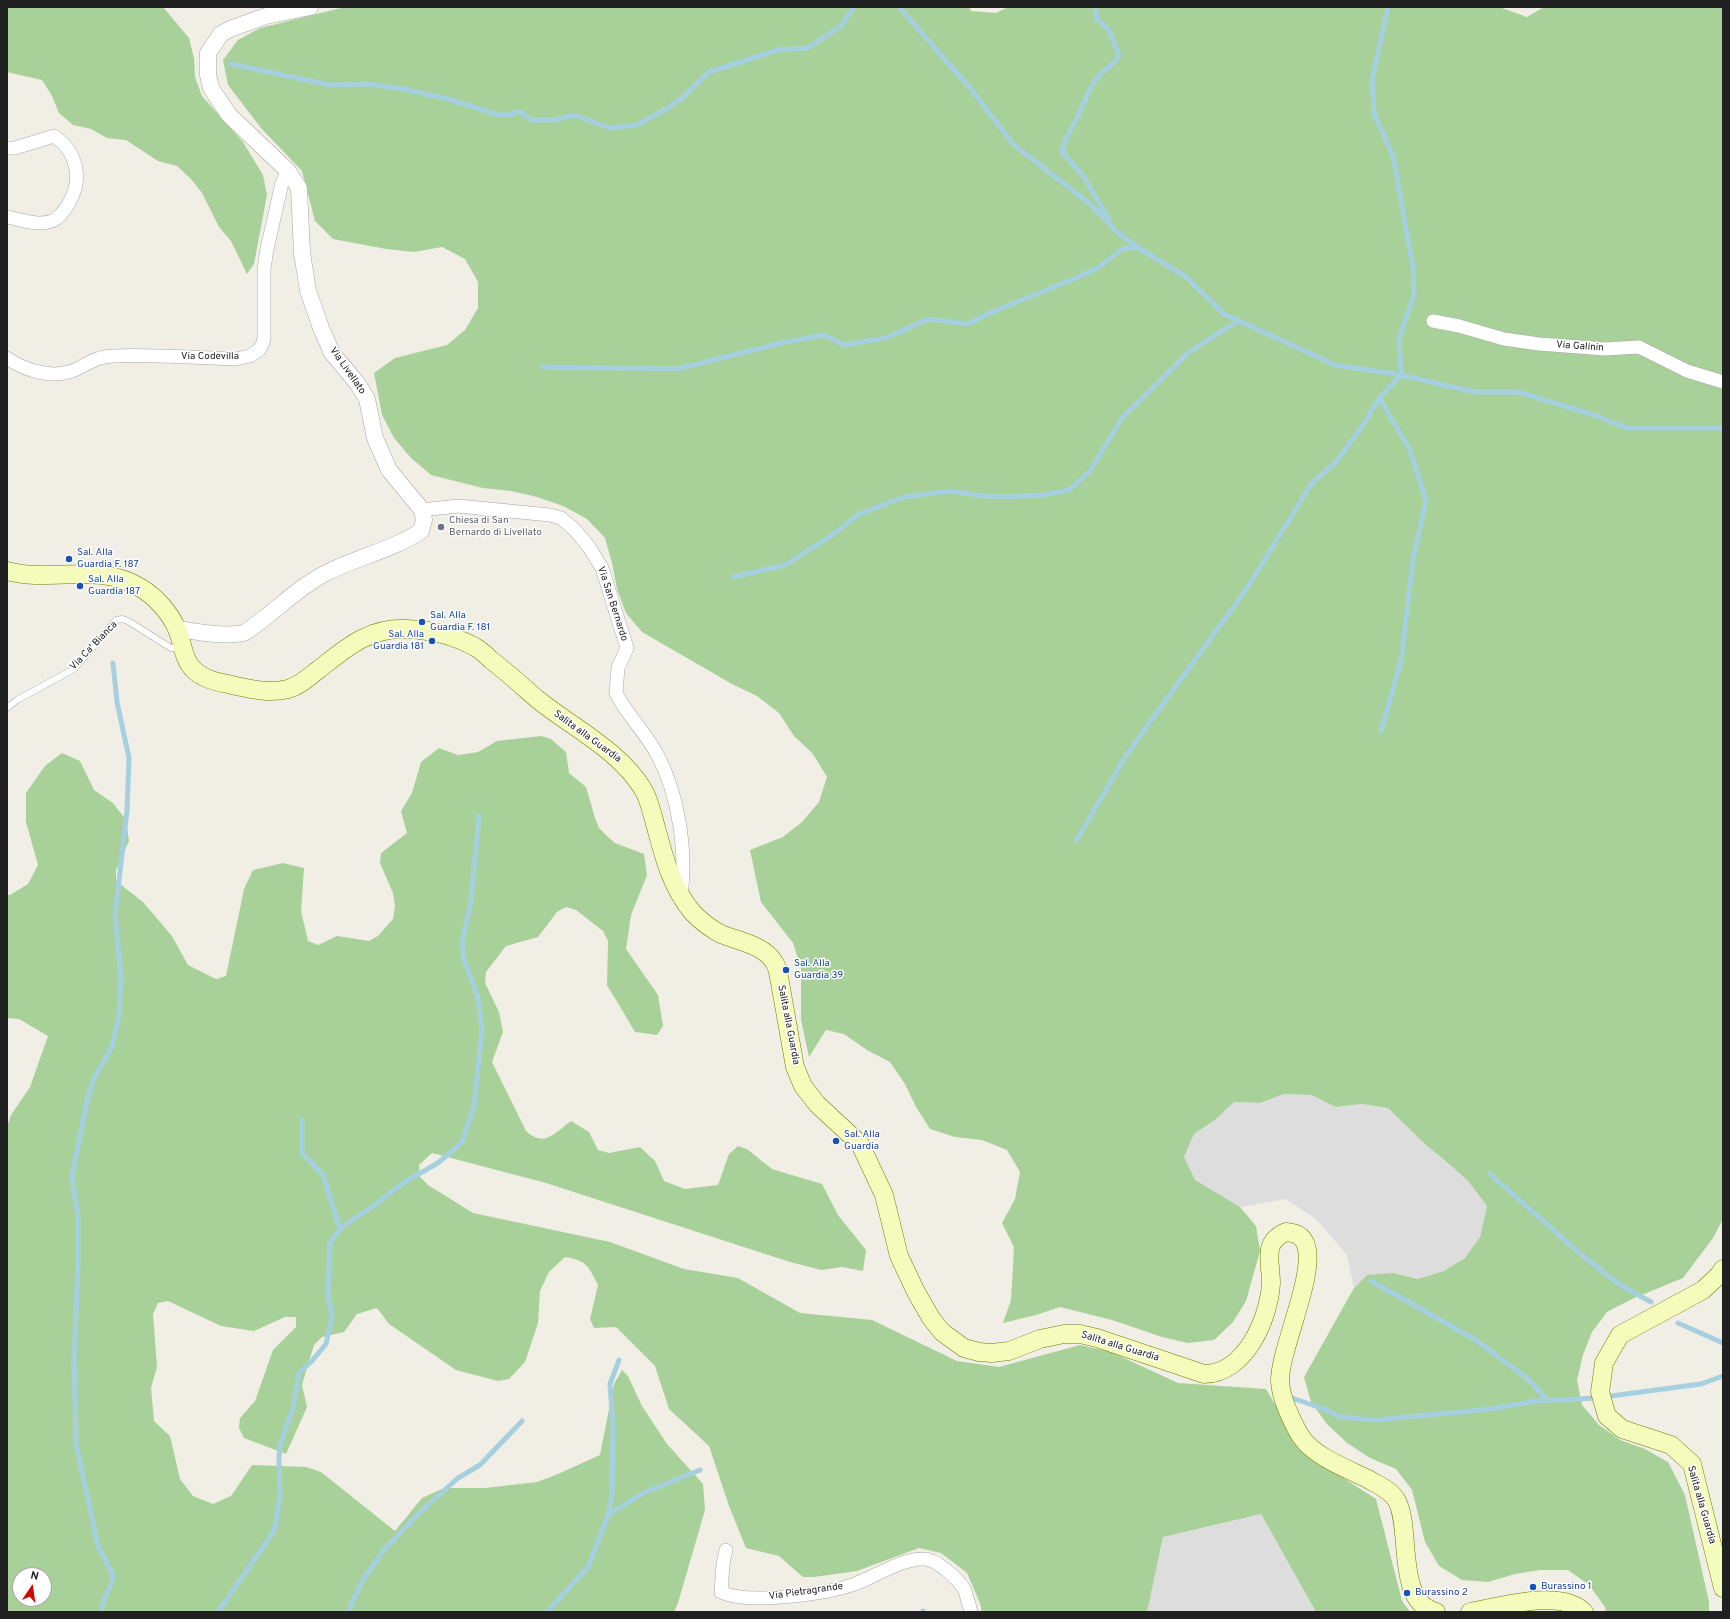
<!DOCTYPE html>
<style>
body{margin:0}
#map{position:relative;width:1730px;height:1619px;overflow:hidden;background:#f1eee6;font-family:Overpass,sans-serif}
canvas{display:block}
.frame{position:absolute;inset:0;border:8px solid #202020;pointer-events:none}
.north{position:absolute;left:12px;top:1567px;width:40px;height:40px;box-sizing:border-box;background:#fff;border:1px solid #a6a6a6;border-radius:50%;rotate:13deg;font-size:11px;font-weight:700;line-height:16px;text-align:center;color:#202020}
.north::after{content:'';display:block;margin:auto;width:14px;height:18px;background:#d00900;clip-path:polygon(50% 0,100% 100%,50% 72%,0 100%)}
</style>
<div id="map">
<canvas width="1730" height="1619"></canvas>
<div class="frame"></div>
<div class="north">N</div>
</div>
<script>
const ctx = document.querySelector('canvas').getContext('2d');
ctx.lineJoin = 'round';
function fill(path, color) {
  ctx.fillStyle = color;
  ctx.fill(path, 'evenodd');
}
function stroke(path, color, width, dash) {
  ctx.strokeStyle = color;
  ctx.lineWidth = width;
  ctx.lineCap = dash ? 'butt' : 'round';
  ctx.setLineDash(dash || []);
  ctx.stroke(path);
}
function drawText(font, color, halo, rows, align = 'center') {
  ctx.font = font + ' Overpass,sans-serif';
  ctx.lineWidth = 3;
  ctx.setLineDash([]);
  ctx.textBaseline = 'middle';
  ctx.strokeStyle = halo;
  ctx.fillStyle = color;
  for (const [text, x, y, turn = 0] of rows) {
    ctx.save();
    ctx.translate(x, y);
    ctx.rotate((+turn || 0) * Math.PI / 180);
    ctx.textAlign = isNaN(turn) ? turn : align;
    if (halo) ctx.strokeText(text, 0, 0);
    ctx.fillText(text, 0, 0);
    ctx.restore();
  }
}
fill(new Path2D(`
 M1284 1094 1311 1095 1336 1107 1362 1104 1388 1108 1427 1146 1448 1163 1468 1181 1487 1206 1480 1237 1465 1258 1444 1271 1418 1279 1393 1273 1367 1275 1354 1288 1347 1255 1316 1219 1286 1199 1240 1207 1195 1181 1184 1157 1194 1134 1215 1120 1234 1102 1260 1103Z
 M1261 1514 1316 1612H1147L1163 1537Z`), '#dedddd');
fill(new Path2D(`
 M7 7H163L189 38 194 58 195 77 202 96 243 142 263 175 267 195 254 264 247 274 231 241 219 227 202 193 191 179 177 166 158 161 126 140 107 138 91 129 73 125 59 113 52 96 42 80 7 72Z
 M345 7H969L971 11 996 13 1008 7H1499L1527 17 1544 7H1723V1219L1713 1238 1683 1278 1632 1299 1607 1312 1592 1332 1583 1355 1577 1380 1582 1405 1599 1425 1620 1440 1645 1449 1668 1462 1685 1495 1709 1602V1612H1606L1605 1607 1589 1585 1568 1570H1540L1515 1574 1488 1582 1462 1580 1439 1566 1425 1542 1412 1490 1396 1469 1370 1458 1347 1443 1327 1424 1311 1402 1304 1377 1354 1288 1367 1275 1393 1273 1418 1279 1444 1271 1465 1258 1480 1237 1487 1206 1468 1181 1448 1163 1427 1146 1388 1108 1362 1104 1336 1107 1311 1095 1284 1094 1260 1103 1234 1102 1215 1120 1194 1134 1184 1157 1195 1180 1240 1207 1256 1226 1260 1251 1246 1301 1233 1322 1214 1340 1188 1343 1162 1337 1112 1320 1060 1307 1036 1315 1003 1323 1011 1300 1014 1247 1002 1223 1015 1199 1020 1172 1007 1150 982 1140 955 1137 930 1129 916 1107 905 1084 890 1062 867 1050 844 1034 826 1030 809 1057 801 1020V968L793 943 761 902 750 850 783 837 803 821 819 802 827 777 813 754 794 736 779 713 757 696 732 684 642 632 626 613 617 589 612 563 605 538 587 519 563 506 537 497 511 491 483 488 431 475 411 458 394 438 382 415 374 373 395 358 447 345 465 330 478 308V282L465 259 442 247 414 252 386 249 333 239 315 221 302 171 261 128 228 85 223 60 238 40 260 28Z
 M541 736 551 739 566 752 569 773 586 787 595 818 599 828 607 836 615 843 644 854 647 875 631 915 626 949 658 995 663 1026 657 1035 635 1032 607 985 608 941 603 931 576 910 566 907 557 912 538 937 506 946 486 972 485 983 499 1012 503 1032 492 1062 526 1131C545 1148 554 1133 571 1121L589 1132 598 1150 609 1153 640 1147 655 1161 664 1181 685 1189 718 1185 729 1154 738 1146 747 1149 772 1169 822 1184 838 1215 866 1250 863 1271 842 1267 821 1270 790 1262 546 1183 432 1153 419 1165 420 1177 428 1185 473 1213 610 1242 684 1269 738 1278 800 1313 872 1320 957 1361 999 1367 1080 1345 1111 1352 1178 1383 1266 1389 1304 1453 1376 1499 1402 1601 1410 1612H1316L1261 1514 1163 1537 1147 1612H982L980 1603 967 1573 941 1553 919 1548 857 1571 814 1577H803L779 1556 746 1548 729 1506 709 1446 669 1409 655 1366 616 1327 594 1328 590 1319 598 1285C588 1266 588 1261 565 1257L549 1272 540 1291 538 1323 525 1362 509 1379 498 1381 456 1370 389 1324 377 1308 357 1314 344 1332 322 1337 314 1345 302 1385 307 1407 286 1454 244 1438 239 1428 240 1418 255 1401 273 1350 296 1327V1317H285L254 1331 221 1326 168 1301 158 1303 153 1314 157 1367 151 1388 154 1421 170 1436 180 1479 193 1496 213 1504 231 1496 252 1465 306 1467 321 1472 395 1531 422 1498 444 1488H485L537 1482 558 1474 600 1455 614 1384 622 1370 628 1376 642 1406 667 1444 703 1484 705 1510 678 1603 674 1612H7V1127L11 1115 30 1087 48 1036 19 1019 7 1018V895H10L28 884 38 865 26 822V793L45 766 62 753 80 761 94 790 113 803 126 820 129 841 116 870V881L143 902 172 936 188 965 216 979 226 976 244 889 253 870 283 863 304 868 301 911 308 941 318 945 337 936 369 941 378 936 393 919 395 906 393 893 380 863 381 853 407 833 401 811 412 793 421 762 439 748 458 755 478 752 497 741ZM20 1575H44V1599H20Z`), '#a8d19a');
stroke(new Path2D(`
 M899 7 970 88 1013 144 1090 204 1116 231 1137 247 1186 277 1224 314 1335 365 1396 374 1475 392H1518L1594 415 1627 428H1723
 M1095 7 1097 19 1108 29 1119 55C1115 65 1104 68 1098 77 1088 89 1084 104 1077 118 1072 129 1064 139 1062 152L1084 177 1109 220
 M231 64 330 85 368 84 403 89 448 99 498 115H510L519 111 531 120H555L574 115 610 128 637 125 666 109 683 97 709 72 778 50 808 48 841 26 854 7
 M543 367 677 369 781 343 824 335 844 345 886 338 928 319 968 324 992 312 1076 278 1099 267 1122 249 1137 247
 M1379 398 1410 450 1426 501 1413 560 1401 661 1381 731
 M733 577 785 565 828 538 859 514 904 497 950 491 984 496 1008 497 1042 495 1069 490 1089 472 1122 418 1189 352 1238 321
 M1076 841 1127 754 1247 588 1312 483 1336 462 1363 425 1379 398 1401 375 1399 339 1414 295 1413 268 1393 156 1374 114 1372 80 1388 7
 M302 1120V1153L323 1175 340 1229
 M1490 1174 1577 1251 1620 1285 1651 1302
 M1371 1281 1474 1339 1528 1379 1548 1401
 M1678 1323 1723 1343
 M1611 1396 1701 1384 1723 1376
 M1292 1398 1324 1409 1340 1417 1376 1420 1490 1409 1536 1401 1596 1398
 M608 1515 643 1493 700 1470
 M101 1612 104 1599 111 1585 113 1575 98 1546 76 1444 74 1360 78 1263V1218L72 1176 87 1101 94 1078 112 1047 119 1016 121 977 115 915 127 811 129 758 117 702 113 663
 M218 1612 274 1531 280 1497 279 1459 280 1445 293 1408 299 1373 312 1361 326 1344 332 1317 328 1295 330 1243 340 1229 348 1223 376 1204 403 1183 438 1163 462 1142 474 1106 482 1030 478 998 464 959 462 942 471 901 479 816
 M348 1612 361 1583 382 1552 418 1514 458 1478 480 1465 522 1421
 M547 1612 588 1567 608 1515 612 1496 613 1425 610 1384 619 1360
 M923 1612V1611`), '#a6d0e0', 5);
const service = new Path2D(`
 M7 708 17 700 74 669 116 620 122 619 128 621 171 648H180`);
const minor = new Path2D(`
 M7 148H15L54 136C77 151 83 179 69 203 65 210 60 218 52 221 38 226 22 220 7 217
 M1433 321 1459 326 1504 339 1539 344 1605 349 1639 347 1687 371 1723 382
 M7 358C27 372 56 380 79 368 90 362 100 356 113 356 153 354 194 358 235 359L250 356 259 350 262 345 264 339V269L267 249 282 183 288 171
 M422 510 458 506 550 515 561 518 575 530 589 547 602 568 627 648 618 668 616 693C627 715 645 732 657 754 679 795 687 852 681 897
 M726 1550 723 1564 721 1592C748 1605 827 1594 855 1584 876 1576 901 1559 923 1559 936 1558 958 1579 964 1589 967 1596 969 1605 971 1612`);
const tertiary = new Path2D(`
 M177 629C198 632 222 637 244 633 272 615 295 589 326 573 357 557 392 550 421 531L424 520 422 510 389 470 375 438 367 399 357 383 332 353 321 328 308 291 302 253 299 188 288 171 229 115 211 88 208 75V53L221 34 230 29 266 16 310 7`);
const secondary = new Path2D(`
 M7 571C51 583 101 562 141 588 156 597 170 613 177 629 183 643 183 661 195 671 205 680 219 682 232 685 250 689 270 694 288 689 299 686 308 678 318 670 346 648 369 627 407 629 430 630 455 636 475 647 481 650 486 655 491 660 507 672 522 686 537 699 573 728 621 751 644 791 649 800 651 810 654 820 663 853 670 886 693 913 701 921 711 929 721 934 738 941 764 945 774 962 777 966 778 972 779 977L795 1067 803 1086 817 1104 860 1144 884 1195 899 1256 916 1292 931 1318 942 1332 964 1348 979 1352 992 1353 1009 1351 1040 1339 1064 1334H1080L1097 1338 1204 1374C1245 1374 1269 1319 1271 1283 1271 1272 1268 1260 1270 1249 1272 1240 1279 1235 1286 1232 1294 1233 1300 1234 1304 1241 1320 1267 1279 1349 1280 1382 1281 1393 1284 1402 1288 1411 1292 1420 1296 1430 1302 1438 1315 1457 1348 1469 1368 1479 1378 1485 1391 1490 1397 1501 1412 1529 1395 1602 1436 1612
 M1723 1269 1719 1275 1703 1290 1620 1335 1604 1363 1600 1392 1607 1416 1622 1429 1671 1445 1692 1464 1723 1588
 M1470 1612C1500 1607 1561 1588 1584 1612`);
stroke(service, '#a7a7a7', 7);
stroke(minor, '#a7a7a7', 14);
stroke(tertiary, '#a7a7a7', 17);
stroke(secondary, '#6a7d02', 19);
stroke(service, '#fff', 6);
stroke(minor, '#fff', 13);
stroke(tertiary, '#fff', 16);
stroke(secondary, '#f5fbba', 18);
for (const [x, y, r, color] of [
 [441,527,4,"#6b7280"],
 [69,559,4,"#1a4fb4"],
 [80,586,4,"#1a4fb4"],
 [422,622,4,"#1a4fb4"],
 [432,641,4,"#1a4fb4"],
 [786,970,4,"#1a4fb4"],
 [836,1141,4,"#1a4fb4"],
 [1533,1587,4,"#1a4fb4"],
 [1407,1593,4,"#1a4fb4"]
]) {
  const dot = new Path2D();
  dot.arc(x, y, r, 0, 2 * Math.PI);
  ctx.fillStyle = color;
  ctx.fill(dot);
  stroke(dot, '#fff', 1.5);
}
drawText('10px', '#202020', '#fff', [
 ["Via Galinin",1580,347,4],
 ["Via Codevilla",210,357],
 ["Via Livellato",347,371,55],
 ["Via San Bernardo",612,604,72],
 ["Via Ca' Bianca",94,646,-46],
 ["Salita alla Guardia",587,737,36],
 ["Salita alla Guardia",788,1025,79],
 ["Salita alla Guardia",1120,1347,17],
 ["Salita alla Guardia",1701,1505,74],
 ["Via Pietragrande",806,1592,-8]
]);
drawText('10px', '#5b616d', '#fff', [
 ["Chiesa di San",449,521],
 ["Bernardo di Livellato",449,533]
], 'left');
drawText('10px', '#164399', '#fff', [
 ["Sal. Alla",77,553],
 ["Guardia F. 187",77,565],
 ["Sal. Alla",88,580],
 ["Guardia 187",88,592],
 ["Sal. Alla",430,616],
 ["Guardia F. 181",430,628],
 ["Sal. Alla",424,635,"right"],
 ["Guardia 181",424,647,"right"],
 ["Sal. Alla",794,964],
 ["Guardia 39",794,976],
 ["Sal. Alla",844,1135],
 ["Guardia",844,1147],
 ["Burassino 1",1541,1587],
 ["Burassino 2",1415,1593]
], 'left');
</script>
